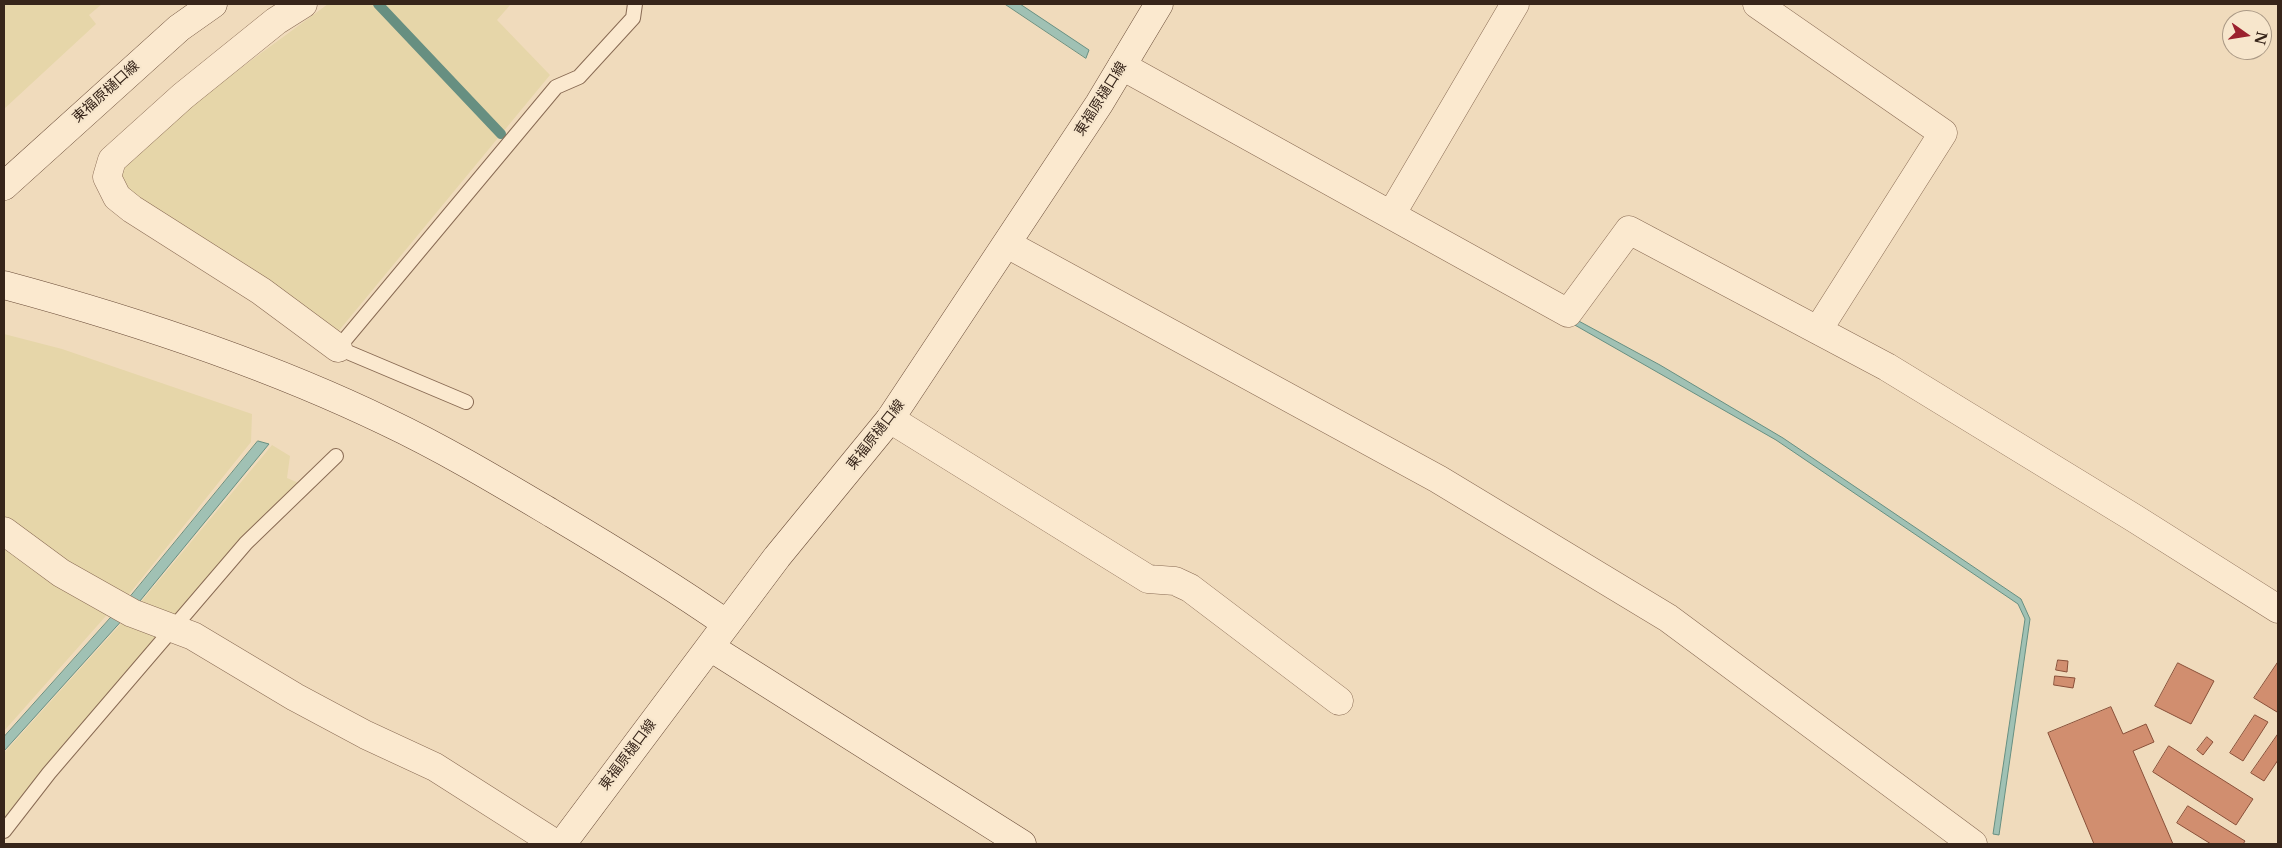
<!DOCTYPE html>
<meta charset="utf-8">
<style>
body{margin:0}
#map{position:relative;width:2282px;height:848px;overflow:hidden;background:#f0dbbc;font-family:"Libre Baskerville",serif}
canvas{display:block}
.frame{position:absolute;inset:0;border:5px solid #37251a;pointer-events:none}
.north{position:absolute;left:2222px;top:10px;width:50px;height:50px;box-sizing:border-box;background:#f7e6cc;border:1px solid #aa9985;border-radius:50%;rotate:103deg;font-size:14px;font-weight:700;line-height:20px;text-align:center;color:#37251a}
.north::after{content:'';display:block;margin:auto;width:18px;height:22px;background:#9b212e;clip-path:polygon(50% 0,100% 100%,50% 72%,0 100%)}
</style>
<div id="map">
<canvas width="2282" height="848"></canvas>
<div class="frame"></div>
<div class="north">N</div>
</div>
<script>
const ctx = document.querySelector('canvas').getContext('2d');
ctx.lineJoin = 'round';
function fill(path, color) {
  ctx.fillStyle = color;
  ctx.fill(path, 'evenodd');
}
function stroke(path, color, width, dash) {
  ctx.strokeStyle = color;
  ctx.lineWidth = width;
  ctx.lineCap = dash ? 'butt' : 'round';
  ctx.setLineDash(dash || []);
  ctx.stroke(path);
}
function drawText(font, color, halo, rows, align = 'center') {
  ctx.font = font + ' "Libre Baskerville","Noto Sans JP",serif';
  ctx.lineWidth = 4.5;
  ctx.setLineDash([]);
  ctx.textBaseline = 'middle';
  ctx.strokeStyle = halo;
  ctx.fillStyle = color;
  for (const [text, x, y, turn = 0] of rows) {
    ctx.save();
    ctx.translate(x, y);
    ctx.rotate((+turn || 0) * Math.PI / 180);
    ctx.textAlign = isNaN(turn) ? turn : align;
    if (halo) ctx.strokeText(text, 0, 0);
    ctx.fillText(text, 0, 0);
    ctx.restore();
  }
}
fill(new Path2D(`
 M4 4H102L89 15 96 24 4 109Z
 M328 4H511L497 20 550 75 337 333 120 190V164L151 134Z
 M4 334 62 349 252 414 251 442 122 603 4 526Z
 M272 445 290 456 287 478 301 484 172 621 135 609Z
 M4 537 113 608 4 731Z
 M127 617 162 632 4 824V753Z`), '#e6d6a9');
const water = new Path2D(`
 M1005 4H1020L1089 50 1086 58Z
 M1575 319 1660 365 1783 438 2021 599 2030 619 1999 835 1993 834 2025 619 2018 604 1776 440 1573 324Z
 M258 441 269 444 135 607 126 602Z
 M115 613 125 617 4 751V737Z`);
fill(water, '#a0c1b4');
stroke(water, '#678f81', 1);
stroke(new Path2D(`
 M378 4 501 134`), '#678f81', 10);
const building = new Path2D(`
 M2058 660 2068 661 2067 672 2056 670Z
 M2278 662V710L2277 712 2254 698Z
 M2178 663 2214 681 2191 724 2155 706Z
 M2055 676 2075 678 2073 688 2054 685Z
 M2111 707 2123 734 2146 724 2154 742 2133 751 2173 844H2094L2048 733Z
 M2255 715 2268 722 2243 761 2230 753Z
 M2278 734V760L2264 781 2251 773Z
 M2207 737 2213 742 2203 755 2197 750Z
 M2169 746 2253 799 2236 825 2153 772Z
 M2188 806 2245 841 2243 844H2211L2177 823Z`);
fill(building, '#d18e6f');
stroke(building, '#895039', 1);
const lane = new Path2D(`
 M466 402 338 348 556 87 579 77 633 18 635 4
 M4 831 49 773 246 543 336 456`);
const street = new Path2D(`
 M303 4 276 21 183 96 112 160 107 177 117 197 132 209 261 291 338 348
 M1757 4 1943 133 1818 330
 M1122 66 1568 313 1629 230 1887 367 2134 518 2278 609
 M1391 215 1515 4
 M1007 244 1438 479 1668 618 1973 844
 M890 419 1148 579 1175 581 1190 588 1339 701
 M4 531 61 573 132 613 193 636 295 697 366 735 435 767 556 844`);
const secondary = new Path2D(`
 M4 186 179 28 213 4
 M4 285C134 320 265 363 387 422 444 449 499 482 553 514 612 549 671 585 727 624
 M710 647 1022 844
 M562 844 777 557 890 419 1099 104 1159 4`);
stroke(lane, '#896b54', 16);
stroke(street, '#896b54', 29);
stroke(secondary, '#6a4c38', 29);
stroke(lane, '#fbe9cf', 14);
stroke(street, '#fbe9cf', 28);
stroke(secondary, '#fbe9cf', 28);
drawText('14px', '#37251a', '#f7e6cc', [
 ["東福原樋口線",106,92,-42],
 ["東福原樋口線",1101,99,-58],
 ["東福原樋口線",876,435,-52],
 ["東福原樋口線",628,755,-53]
]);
</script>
